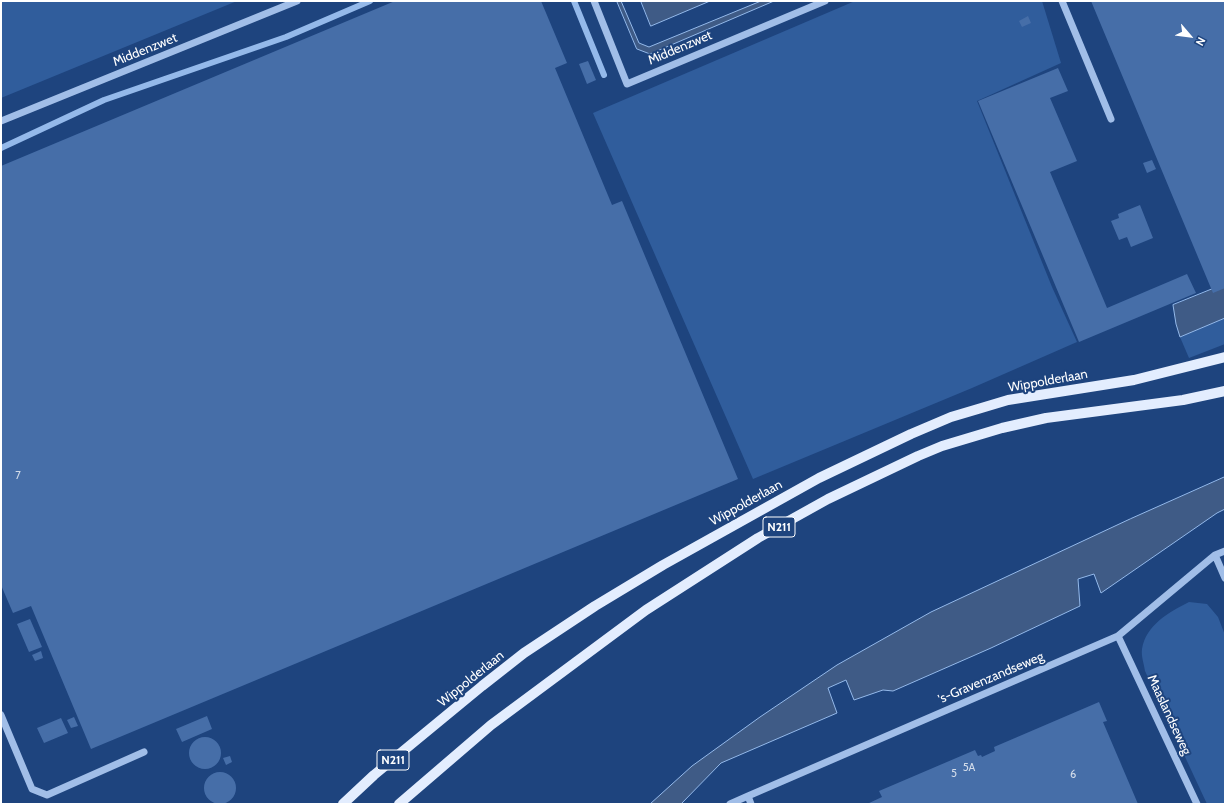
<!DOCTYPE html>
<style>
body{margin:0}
#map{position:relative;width:1226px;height:805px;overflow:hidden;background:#1e447e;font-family:Cabin,sans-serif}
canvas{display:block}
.frame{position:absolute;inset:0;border:2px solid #fff;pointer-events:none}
.north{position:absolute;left:1170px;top:16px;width:40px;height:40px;-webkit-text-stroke:3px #1e447e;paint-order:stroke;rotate:118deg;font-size:11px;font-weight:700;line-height:16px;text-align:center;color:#fff}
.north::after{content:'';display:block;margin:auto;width:14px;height:18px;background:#fff;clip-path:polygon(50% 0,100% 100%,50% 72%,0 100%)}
</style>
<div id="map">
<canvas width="1226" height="805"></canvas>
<div class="frame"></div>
<div class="north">N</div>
</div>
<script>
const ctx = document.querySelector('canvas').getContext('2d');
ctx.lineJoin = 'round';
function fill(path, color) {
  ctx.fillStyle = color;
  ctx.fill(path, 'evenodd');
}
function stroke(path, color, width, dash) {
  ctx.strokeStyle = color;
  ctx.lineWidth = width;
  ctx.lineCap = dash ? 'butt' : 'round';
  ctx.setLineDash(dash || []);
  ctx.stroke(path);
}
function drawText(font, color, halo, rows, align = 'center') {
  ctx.font = font + ' Cabin,sans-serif';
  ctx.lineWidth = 4;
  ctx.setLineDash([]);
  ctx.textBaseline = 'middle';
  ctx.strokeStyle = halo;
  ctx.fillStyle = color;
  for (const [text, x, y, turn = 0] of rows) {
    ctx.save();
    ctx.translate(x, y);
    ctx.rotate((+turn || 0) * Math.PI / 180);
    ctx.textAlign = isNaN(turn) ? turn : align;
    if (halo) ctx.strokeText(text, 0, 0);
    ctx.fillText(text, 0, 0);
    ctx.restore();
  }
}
fill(new Path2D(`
 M1 1H237L1 98Z
 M855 1H1042L1061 63 977 101 1052 287 1077 342 972 388 753 479 593 113Z
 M1225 318V344L1189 358 1180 337Z
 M1189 602 1207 604 1218 617 1225 635V804H1207L1145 671C1144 664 1141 656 1142 649 1146 625 1169 612 1189 602Z`), '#305d9c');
const water = new Path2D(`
 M617 1H621L639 43 649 47 761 1H774L650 54 637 49Z
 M641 1H710L651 26Z
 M1225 284V318L1180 337 1176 324 1173 305Z
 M1225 477V509L1217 513 1101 593 1094 574 1078 579 1080 606 991 648 893 691 883 690 854 700 846 680 828 688 837 713 721 763 681 804H650L692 766 760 717 837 665 931 612 1130 519Z`);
fill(water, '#3f5b86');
stroke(water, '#94b9ea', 1);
stroke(new Path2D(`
 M574 1 604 75
 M1 148 104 100 286 37 370 1`), '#94b9ea', 6);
fill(new Path2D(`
 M395 1H541L567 63 555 68 612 205 622 201 738 479 91 749 31 606 13 613 1 585V166Z
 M1091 1H1225V288L1213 293Z
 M1028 16 1031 23 1022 27 1019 21Z
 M588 61 596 80 587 84 579 64Z
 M1058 68 1068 91 1050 98 1077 161 1050 172 1107 308 1187 274 1196 293 1079 342 978 101Z
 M1152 160 1156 169 1147 173 1143 163Z
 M1140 205 1153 238 1131 247 1127 237 1119 240 1111 221 1119 218 1118 214Z
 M30 619 42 647 29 652 17 624Z
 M41 651 43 658 35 661 32 655Z
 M1099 702 1107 721 1103 722 1138 804H867L882 797 879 791 975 750 978 756 981 755 982 757 995 751 994 747Z
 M207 716 212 729 182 742 176 729Z
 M74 717 78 726 71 728 67 720Z
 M61 718 68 733 44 743 37 728Z
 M189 753a16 16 0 1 1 32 0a16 16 0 1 1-32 0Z
 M230 756 232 762 226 765 223 758Z
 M204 788a16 16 0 1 1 32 0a16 16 0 1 1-32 0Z`), '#466ea8');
stroke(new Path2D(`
 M594 1 627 84 825 1
 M1062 1 1111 119
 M1 121 297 1
 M1215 555 1225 578
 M1118 636 1197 804
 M1 715 32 789 47 795 144 752
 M748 796 1118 636 1215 555 1225 551
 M730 804 748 796 751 804`), '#a1bee8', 7);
stroke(new Path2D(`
 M343 804 374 775 482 686 524 653 595 606 663 565 819 478 911 434 951 417 978 409 1008 400 1134 380 1225 357
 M399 804 491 725 646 610 758 538 828 499 918 456 942 446 1002 428 1046 418 1183 400 1225 391`), '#e3edfe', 10);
drawText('11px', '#d1dbe9', null, [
 ["7",18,476],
 ["5A",969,768],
 ["5",954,774],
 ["6",1073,775]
]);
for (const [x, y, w] of [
 [779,527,32],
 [393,760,32]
]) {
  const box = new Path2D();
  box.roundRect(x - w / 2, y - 10, w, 20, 3);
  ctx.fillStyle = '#1e447e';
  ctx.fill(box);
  stroke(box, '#fff', 1);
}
drawText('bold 12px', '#fff', null, [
 ["N211",779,527],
 ["N211",393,760]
]);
drawText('13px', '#fff', '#1e447e', [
 ["Middenzwet",680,48,-23],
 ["Middenzwet",145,50,-22],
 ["Wippolderlaan",1048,381,-10],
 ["Wippolderlaan",746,503,-29],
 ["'s-Gravenzandseweg",991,678,-23],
 ["Wippolderlaan",471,679,-39],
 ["Maaslandseweg",1169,715,65]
]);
</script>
